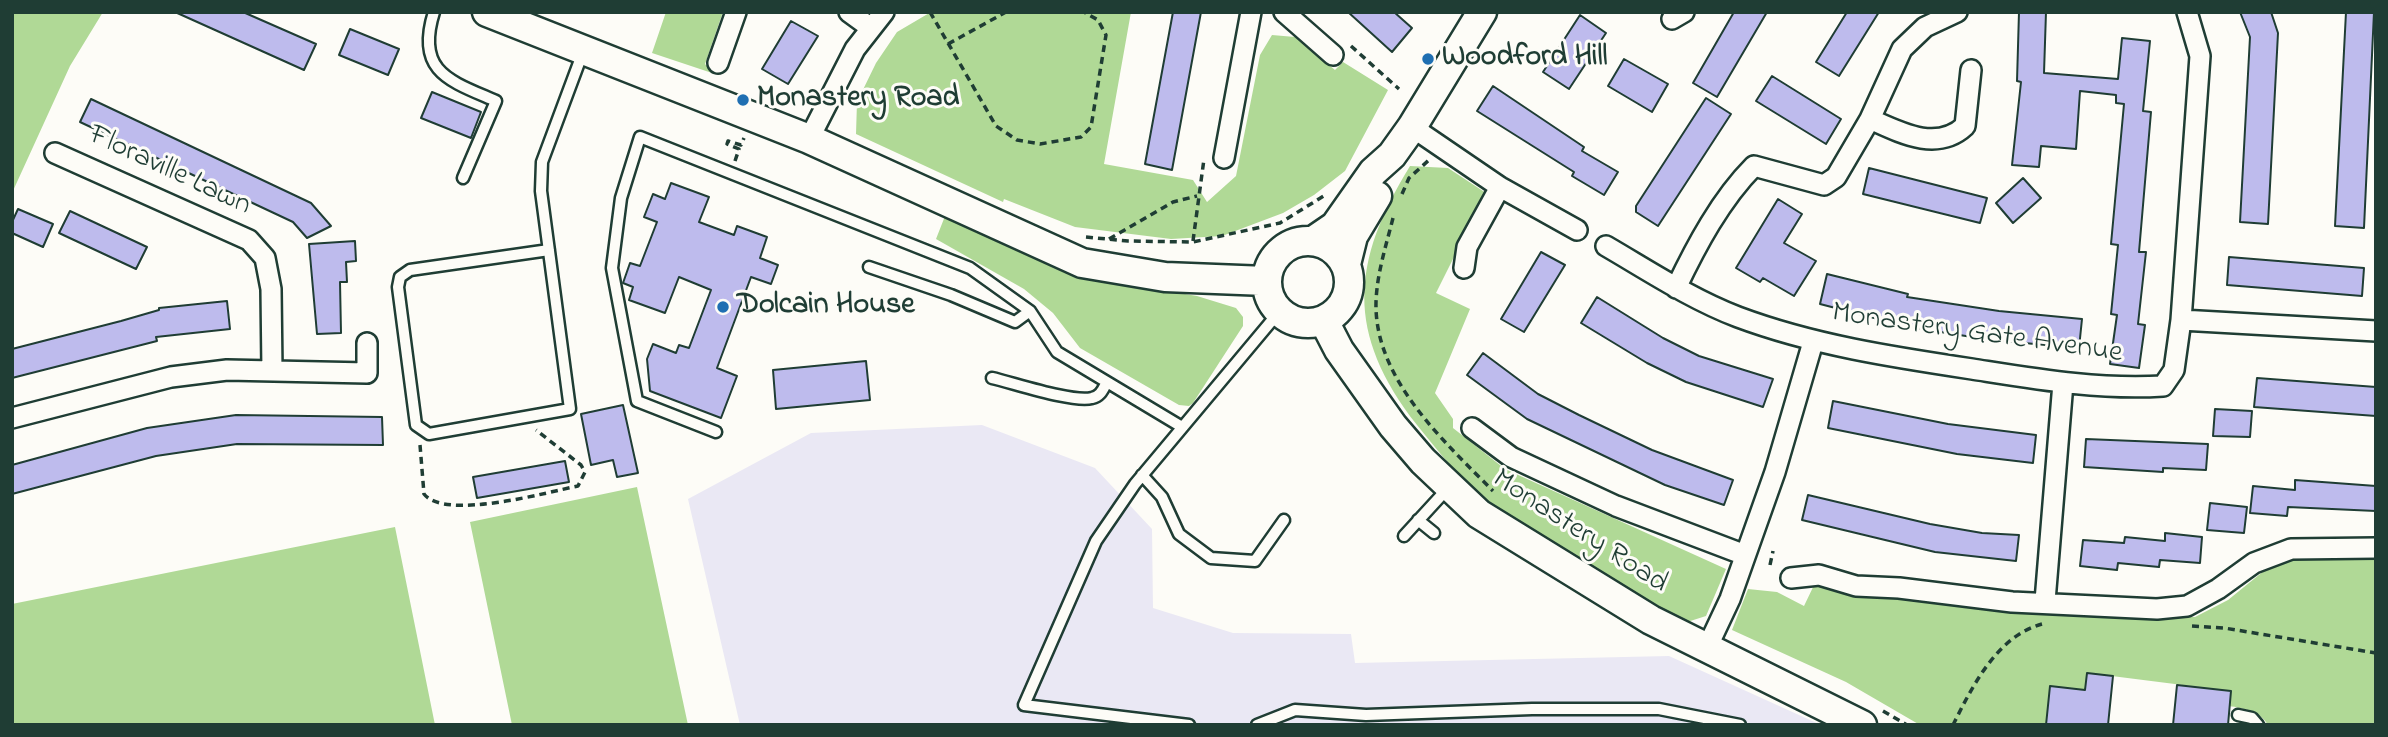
<!DOCTYPE html>
<style>
body{margin:0}
#map{position:relative;width:2388px;height:737px;overflow:hidden;background:#fdfcf7;font-family:"Indie Flower",sans-serif}
canvas{display:block}
.frame{position:absolute;inset:0;border:14px solid #1f3d34;pointer-events:none}
</style>
<div id="map">
<canvas width="2388" height="737"></canvas>
<div class="frame"></div>
</div>
<script>
const ctx = document.querySelector('canvas').getContext('2d');
ctx.lineJoin = 'round';
function fill(path, color) {
  ctx.fillStyle = color;
  ctx.fill(path, 'evenodd');
}
function stroke(path, color, width, dash) {
  ctx.strokeStyle = color;
  ctx.lineWidth = width;
  ctx.lineCap = dash ? 'butt' : 'round';
  ctx.setLineDash(dash || []);
  ctx.stroke(path);
}
function drawText(font, color, halo, rows, align = 'center') {
  ctx.font = font + ' "Indie Flower",sans-serif';
  ctx.lineWidth = 6;
  ctx.setLineDash([]);
  ctx.textBaseline = 'middle';
  ctx.strokeStyle = halo;
  ctx.fillStyle = color;
  for (const [text, x, y, turn = 0] of rows) {
    ctx.save();
    ctx.translate(x, y);
    ctx.rotate((+turn || 0) * Math.PI / 180);
    ctx.textAlign = isNaN(turn) ? turn : align;
    if (halo) ctx.strokeText(text, 0, 0);
    ctx.fillText(text, 0, 0);
    ctx.restore();
  }
}
fill(new Path2D(`
 M982 425 1095 468 1152 529 1153 608 1233 633 1351 634 1355 663 1669 656 1821 725H740L688 499 811 433Z`), '#eae8f4');
fill(new Path2D(`
 M12 12H103L70 66 12 193Z
 M666 12H723L705 64 715 74 652 53Z
 M931 12H1131L1104 164 1193 180 1207 202 1236 176 1260 55 1272 35 1295 37 1335 70 1343 62 1388 90 1345 171 1314 195 1283 213 1222 236 1171 239 1075 227 1004 199 1003 202 856 134 857 102 876 63 897 32Z
 M1410 166 1448 168 1486 193 1436 293 1470 309 1435 393 1453 419V428L1505 469 1726 569 1706 616 1684 623C1622 587 1555 553 1497 509 1466 486 1441 455 1417 425 1345 333 1351 262 1410 166Z
 M947 211 1137 286 1197 296 1236 308 1243 317V326L1193 403 1189 406 1179 405 1080 348 1053 313 1024 289 936 239Z
 M637 487 688 725H512L470 522Z
 M395 527 435 725H12V604Z
 M2376 556V725H2268C2261 712 2243 708 2229 706L2230 691 2088 673 2085 696 2078 689 2051 687 2046 725H1920L1846 682 1732 630 1748 589 1777 592 1804 606 1816 581 1976 607 2195 617 2228 600 2265 570 2293 558Z`), '#b0d996');
const building = new Path2D(`
 M175 12H243L316 44 304 70Z
 M1173 12H1201L1172 170 1145 164Z
 M1348 12H1394L1412 28 1392 52Z
 M1734 12H1767L1717 97 1693 83Z
 M1847 12H1879L1839 76 1816 62Z
 M2019 12H2046L2044 73 2118 79 2122 38 2150 41 2143 111 2151 112 2139 252H2146L2138 324 2145 325 2139 368 2110 364 2117 315 2111 314 2118 245 2111 244 2124 104 2116 103V95L2080 91 2076 149 2041 146 2039 167 2012 165 2021 82 2017 81Z
 M2240 12H2271L2278 33 2268 224 2240 222 2250 37Z
 M2346 12H2374L2364 228 2335 226Z
 M1580 15 1606 33 1569 89 1543 72Z
 M791 21 818 36 788 84 762 69Z
 M350 29 399 49 388 75 339 55Z
 M1624 59 1668 84 1652 112 1608 86Z
 M1772 76 1841 119 1826 144 1756 101Z
 M1493 86 1584 147 1582 151 1618 172 1604 195 1572 176 1574 172 1477 111Z
 M432 92 481 112 471 138 421 118Z
 M1706 98 1731 114 1658 226 1636 212V206Z
 M91 99 311 203 331 226 307 238 293 222 80 122Z
 M1869 168 1987 198 1980 223 1863 194Z
 M2023 178 2041 198 2013 223 1996 203Z
 M671 183 709 197 699 222 734 235 737 226 767 237 760 258 778 265 771 284 751 277 717 368 737 376 721 418 650 391 647 359 653 344 676 353 679 345 689 348 711 290 679 277 665 313 629 300 633 287 623 283 630 263 640 266 657 222 644 217 653 194 665 199Z
 M1778 199 1802 214 1784 243 1816 261 1794 296 1763 278 1760 282 1736 268Z
 M18 209 53 224 43 247 12 233V222Z
 M70 211 147 247 136 269 59 233Z
 M355 241 356 261 346 262 347 282H340L341 333 317 334 309 244Z
 M1541 252 1565 265 1524 332 1501 319Z
 M2229 257 2364 268 2362 296 2227 285Z
 M1827 274 1908 294 1907 297 1999 311 2082 319 2079 348 1991 340 1909 327 1820 304Z
 M1597 297 1663 338 1699 356 1773 379 1763 407 1686 382 1647 363 1581 323Z
 M227 301 230 329 156 337 157 341 12 378V349L121 321 159 310V308Z
 M1483 353 1538 394 1579 415 1652 450 1733 480 1724 505 1665 485 1527 419 1467 375Z
 M866 361 870 400 776 409 773 370Z
 M2257 378 2376 387V416L2254 407Z
 M1833 401 1948 424 2036 435 2033 463 1957 454 1828 428Z
 M623 405 638 473 617 477 613 460 591 465 581 414Z
 M2215 409 2252 411 2250 437 2213 436Z
 M236 415 382 417 383 445 237 444 156 456 12 494V465L147 428Z
 M2086 439 2208 444 2206 470 2163 468V472L2084 467Z
 M565 461 569 482 477 498 473 477Z
 M2295 480 2376 486V511L2288 507 2287 516 2250 513 2253 486 2295 490Z
 M1808 495 1930 524 1982 533 2019 535 2016 561 1935 552 1802 520Z
 M2210 503 2247 507 2244 533 2207 530Z
 M2165 533 2202 537 2200 563 2160 560 2159 567 2118 563 2117 570 2080 566 2083 540 2124 543 2125 537 2165 541Z
 M2087 673 2113 676 2108 725H2046L2050 686 2085 690Z
 M2177 685 2231 691 2228 725H2173Z`);
fill(building, '#bebbed');
stroke(building, '#1f3d34', 2);
const lane = new Path2D(`
 M434 12C415 72 450 81 496 101L463 178
 M549 250 410 270 400 277 398 287 416 425 429 434 570 409 541 191 542 162 583 52
 M869 267 951 295 1015 322 1030 311
 M992 378C1014 383 1073 403 1092 398 1101 396 1103 389 1107 382
 M716 432 637 401 612 268 621 198 640 137 970 268 1030 311 1057 352 1182 427
 M1142 475 1162 497 1179 534 1211 558 1255 561 1284 520
 M1418 520 1434 533
 M1404 536 1449 487
 M2238 715 2252 718 2258 725
 M1189 725 1024 705 1096 541 1135 484 1279 312
 M1257 725 1295 710 1366 715 1532 709H1659L1740 725`);
const street = new Path2D(`
 M849 12 871 28
 M1284 12 1333 55
 M1672 19 1684 12
 M718 63 736 12
 M1870 119C1901 133 1937 152 1965 126L1971 70
 M1412 127 1500 187 1577 230
 M809 139 855 49 884 12
 M55 153 249 240 265 258 271 289 272 371
 M1224 158 1251 12
 M1606 246C1649 271 1691 299 1738 317 1813 345 1892 357 1972 369 2036 379 2098 390 2163 386L2174 370 2181 320 2200 56 2187 12
 M1464 268 1467 247 1500 187
 M1676 288C1696 246 1721 199 1754 166L1824 185 1836 177 1870 119 1902 49 1925 27 1957 12
 M2181 320 2376 331
 M12 418 171 377 227 370 367 373V343
 M1472 428 1511 457 1616 506 1745 555
 M1791 578 1819 575 1856 586 1899 588 2012 602 2157 609 2187 606 2218 589 2254 563 2291 549 2376 548
 M2045 601 2063 383
 M1706 650 1730 599 1775 472 1813 342`);
const secondary = new Path2D(`
 M487 12 809 139 1082 263 1165 277 1266 281
 M1267 282a41 41 0 1 1 82 0a41 41 0 1 1-82 0Z
 M1313 241 1335 226 1373 172 1392 155 1412 127 1482 12
 M1346 264 1353 236 1377 196
 M1324 321 1339 350 1393 426 1423 461 1479 514 1651 620 1862 725`);
stroke(lane, '#1f3d34', 15);
stroke(street, '#1f3d34', 24);
stroke(secondary, '#1f3d34', 33);
stroke(new Path2D(`
 M930 12 996 126 1017 140 1040 144 1081 137 1091 127 1106 35 1098 20 1084 12
 M948 44 1006 12
 M1351 46 1399 89
 M735 161 739 149 727 144 728 141 741 145 744 138
 M1402 194 1409 178 1429 160
 M1393 218C1386 246 1377 273 1376 302 1374 379 1444 441 1493 491
 M1086 237 1128 241 1193 242 1280 223 1327 194
 M1109 239 1173 202 1197 196
 M1193 241 1204 159
 M420 445 424 494C445 521 548 492 578 486L585 472 581 465 536 430
 M1770 565 1773 551
 M2192 626 2224 628 2376 653
 M1883 711 1907 725
 M1953 725C1972 687 1997 636 2042 624`), '#1f3d34', 3.5, [7, 5]);
stroke(lane, '#fdfcf7', 10);
stroke(street, '#fdfcf7', 19);
stroke(secondary, '#fdfcf7', 28);
for (const [x, y, r, color] of [
 [1428,59,7,"#1f6fb2"],
 [743,100,7,"#1f6fb2"],
 [723,307,7,"#1f6fb2"]
]) {
  const dot = new Path2D();
  dot.arc(x, y, r, 0, 2 * Math.PI);
  ctx.fillStyle = color;
  ctx.fill(dot);
  stroke(dot, '#fdfcf7', 2.5);
}
drawText('bold 30px', '#1f3d34', '#fdfcf7', [
 ["Woodford Hill",1442,59],
 ["Monastery Road",757,100],
 ["Dolcain House",737,307]
], 'left');
drawText('30px', '#1f3d34', '#fdfcf7', [
 ["Floraville Lawn",169,172,25],
 ["Monastery Gate Avenue",1977,335,8],
 ["Monastery Road",1579,533,33]
]);
</script>
